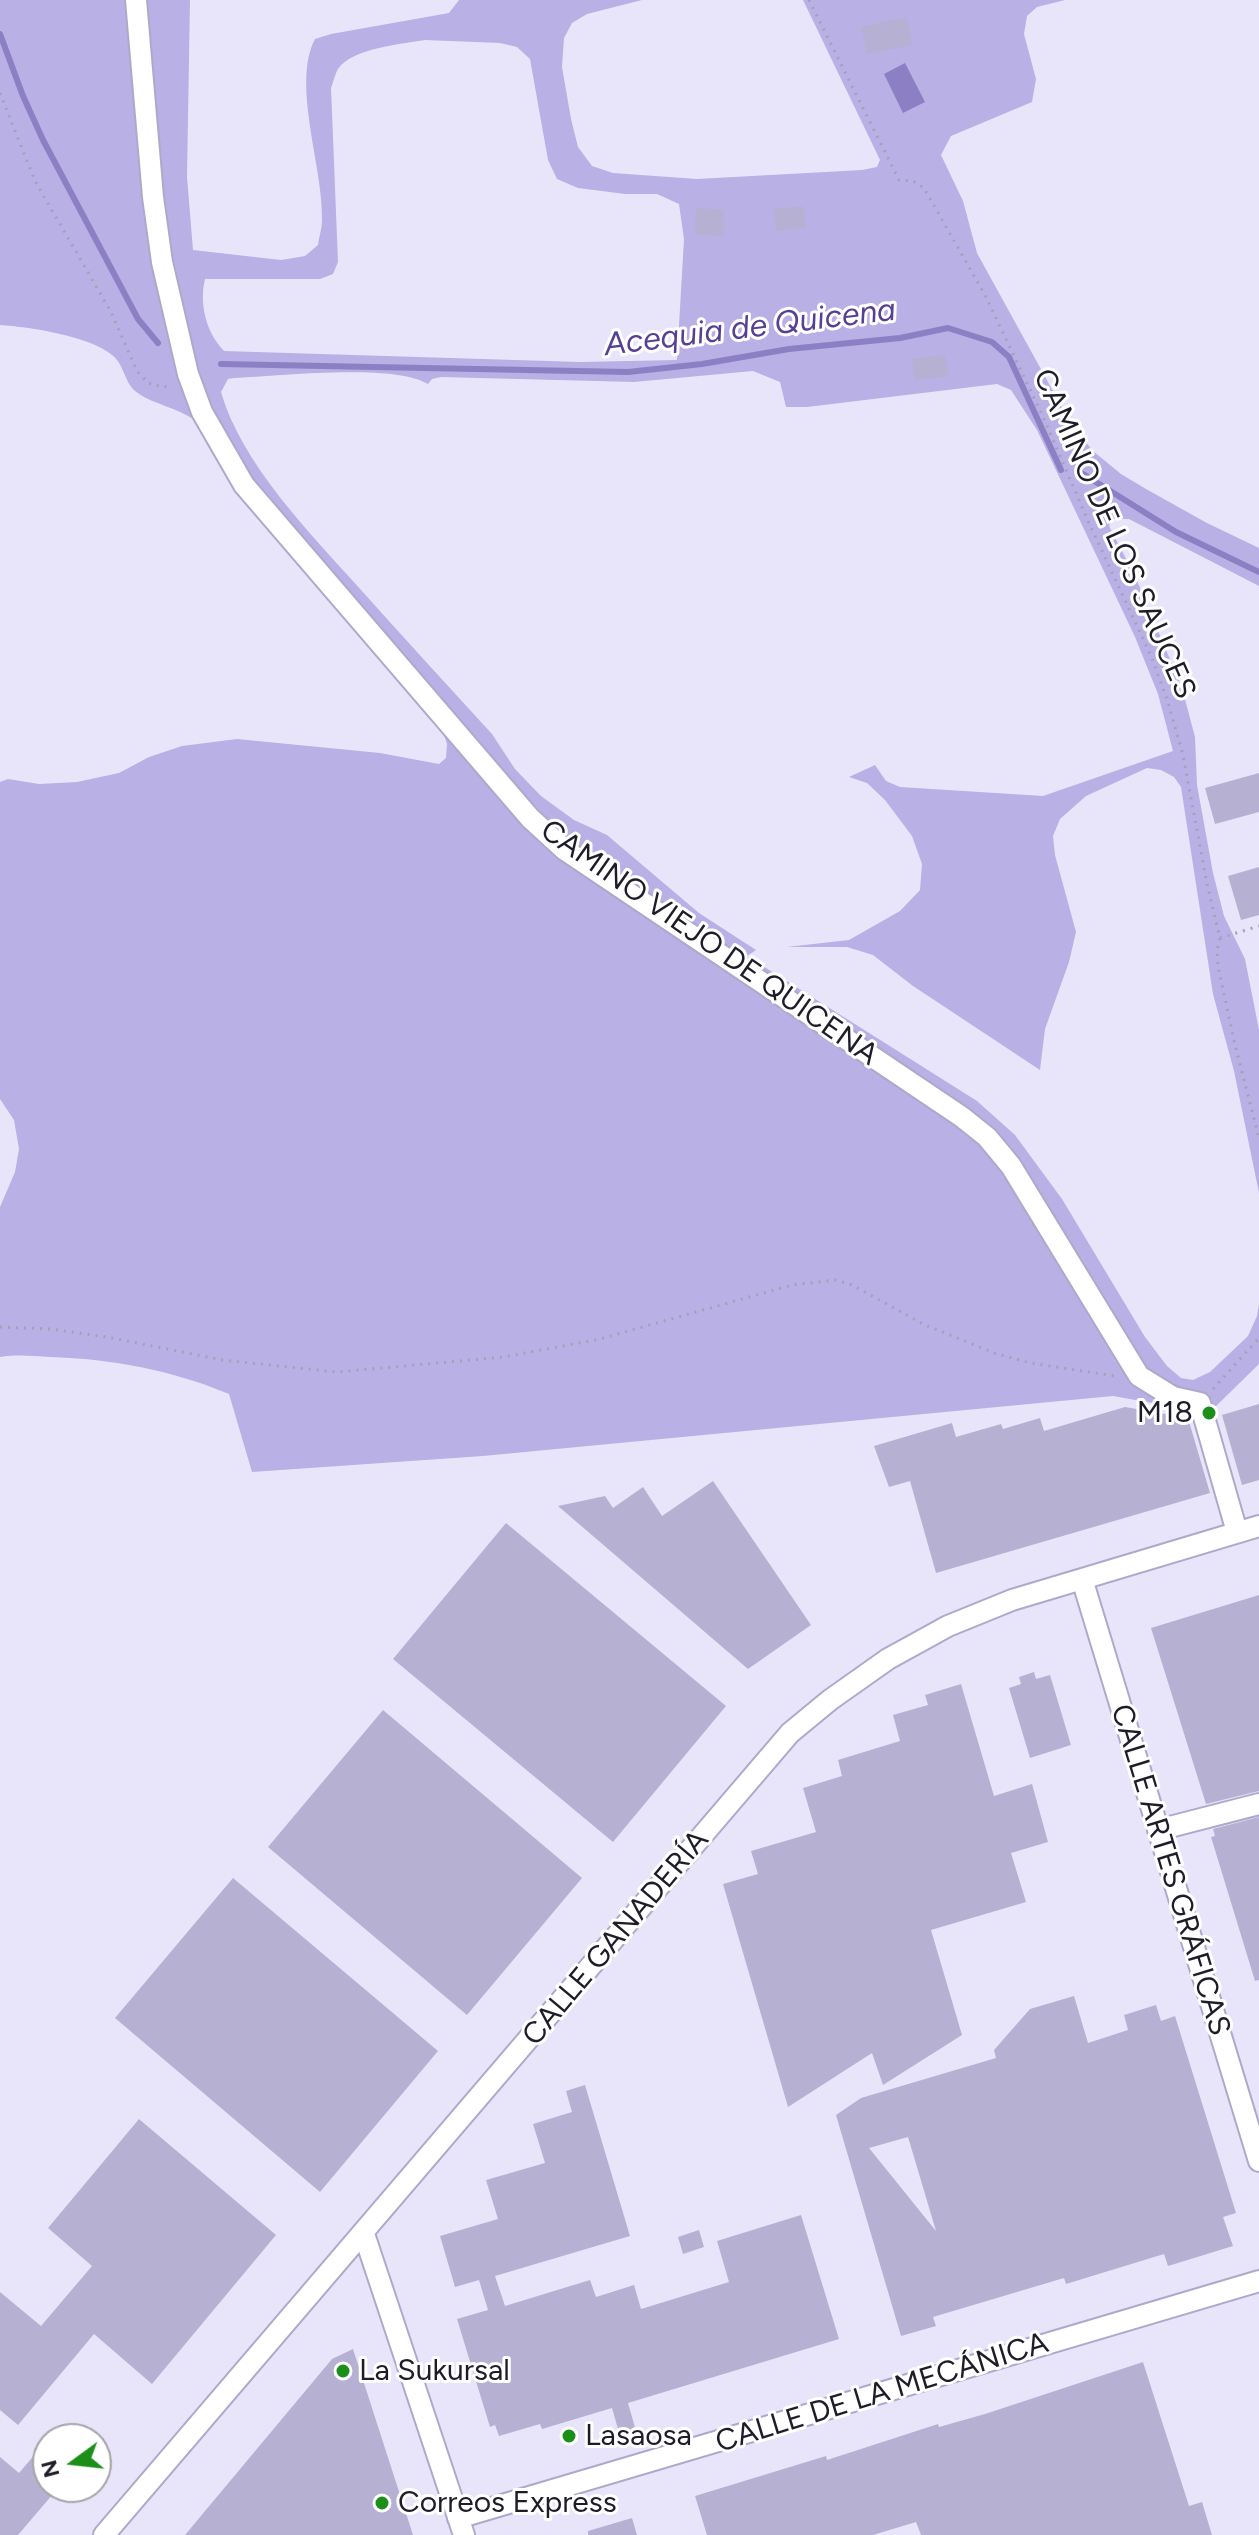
<!DOCTYPE html>
<meta charset="utf-8">
<style>
body{margin:0}
#map{position:relative;width:1259px;height:2535px;overflow:hidden;background:#e8e5fb;font-family:Figtree,sans-serif}
canvas{display:block}
.north{position:absolute;left:32px;top:2423px;width:80px;height:80px;box-sizing:border-box;background:#fff;border:2px solid #a5a4a9;border-radius:50%;rotate:255deg;font-size:22px;font-weight:700;line-height:32px;text-align:center;color:#1f1c29}
.north::after{content:'';display:block;margin:auto;width:28px;height:36px;background:#1c8f19;clip-path:polygon(50% 0,100% 100%,50% 72%,0 100%)}
</style>
<div id="map">
<canvas width="1259" height="2535"></canvas>
<div class="north">N</div>
</div>
<script>
const ctx = document.querySelector('canvas').getContext('2d');
ctx.lineJoin = 'round';
function fill(path, color) {
  ctx.fillStyle = color;
  ctx.fill(path, 'evenodd');
}
function stroke(path, color, width, dash) {
  ctx.strokeStyle = color;
  ctx.lineWidth = width;
  ctx.lineCap = dash ? 'butt' : 'round';
  ctx.setLineDash(dash || []);
  ctx.stroke(path);
}
function drawText(font, color, halo, rows, align = 'center') {
  ctx.font = font + ' Figtree,sans-serif';
  ctx.lineWidth = 6;
  ctx.setLineDash([]);
  ctx.textBaseline = 'middle';
  ctx.strokeStyle = halo;
  ctx.fillStyle = color;
  for (const [text, x, y, turn = 0] of rows) {
    ctx.save();
    ctx.translate(x, y);
    ctx.rotate((+turn || 0) * Math.PI / 180);
    ctx.textAlign = isNaN(turn) ? turn : align;
    if (halo) ctx.strokeText(text, 0, 0);
    ctx.fillText(text, 0, 0);
    ctx.restore();
  }
}
fill(new Path2D(`
 M0 0H190L187 177 193 250 281 260 305 256 318 245C319 237 322 228 322 220 324 169 291 84 315 39L331 34 449 13 459 0H642L587 14 572 23 564 38 562 67 571 119 578 147 592 166 613 173 697 179 862 170 877 167 880 160 803 0H1065L1037 7 1027 16 1024 34 1036 79 1032 102 951 136 941 155 963 201 977 253 1070 422 1093 451 1121 474 1146 489 1207 523 1259 548V586L1129 519H1113L1109 526 1135 576 1182 688 1195 737 1197 785 1213 873 1224 916 1245 959 1259 1030V1193L1234 1071 1213 994 1181 787 1174 777 1161 770 1147 768 1086 796 1060 819 1053 836 1055 855 1076 932 1069 962 1045 1029 1040 1070 913 986 873 955 847 947H787L849 940 900 911 920 890 922 864 912 836 885 800 867 783 849 777 875 765 886 781 900 787 1043 796 1173 751 1158 694 1135 637 1037 430 1011 390 997 384 807 407H786L780 382 753 371 634 382 441 377 432 379 428 384C394 363 278 376 234 378L228 379 221 392C242 465 311 534 361 590 404 638 448 686 492 734L515 769 541 796 574 820 607 835 699 913 756 950 747 956 977 1101 1015 1135 1062 1199 1145 1337 1167 1366 1181 1378 1193 1380 1210 1372 1248 1336 1257 1316 1259 1304V1364L1209 1413 1113 1396 483 1456 252 1472 229 1394C171 1370 113 1359 50 1357 34 1356 17 1354 0 1357V1207L15 1172 19 1149 14 1120 0 1099V782L8 779 39 784 77 782 119 773 149 757 182 746 237 739 380 753 439 764 446 758 447 744 441 725 196 421C177 407 151 404 135 391 124 381 124 364 112 355 89 336 30 327 0 325ZM425 40 500 43 517 47 530 59 548 160 557 179 578 188 625 194H657L679 204 684 239 677 360 580 362 224 351C206 332 199 304 205 279H320L333 274 338 262 331 88C333 83 335 74 338 69 352 48 402 44 425 40Z`), '#b9b0e5');
fill(new Path2D(`
 M905 63 925 102 903 113 884 74Z`), '#8d7fc4');
stroke(new Path2D(`
 M0 34 23 96 43 140 138 319 158 343
 M221 364 628 372 702 364 789 349 900 338 948 328 992 342 1009 357 1061 470
 M1080 472 1176 532 1259 572`), '#8d7fc4', 6);
fill(new Path2D(`
 M907 17 912 45 867 54 861 27Z
 M803 206 806 227 776 231 774 209Z
 M696 208 724 210 723 236 695 234Z
 M945 355 948 376 915 380 912 359Z
 M1259 773V812L1215 824 1205 788Z
 M1259 867V915L1241 920 1228 876Z
 M1259 1404V1480L1242 1485 1222 1415Z
 M1125 1407 1188 1418 1210 1493 936 1573 910 1481 889 1487 874 1446 952 1423 956 1437 1001 1424 1003 1429 1040 1418 1044 1431Z
 M713 1481 811 1625 748 1669 558 1506 605 1496 613 1508 643 1487 662 1516Z
 M506 1523 726 1706 613 1842 393 1659Z
 M1259 1595V1791L1206 1804 1151 1628Z
 M1034 1672 1036 1679 1050 1675 1071 1745 1030 1758 1009 1688 1021 1684 1019 1677Z
 M961 1684 994 1796 1032 1784 1048 1842 1011 1853 1026 1902 931 1930 962 2035 883 2085 872 2053 788 2107 723 1884 758 1874 751 1851 816 1832 803 1788 842 1776 838 1760 900 1741 893 1715 928 1705 925 1695Z
 M383 1710 582 1878 467 2015 268 1847Z
 M1259 1817V1980L1255 1981 1211 1837 1215 1836 1213 1829Z
 M233 1878 438 2051 320 2192 115 2018Z
 M1074 1996 1088 2043 1128 2030 1124 2015 1156 2005 1161 2021 1175 2016 1236 2213 1223 2217 1233 2246 1168 2266 1164 2254 1066 2284 1064 2278 933 2317 936 2326 901 2336 836 2115 861 2098 996 2058 994 2050 1030 2009ZM908 2137 936 2231 869 2148Z
 M585 2085 630 2236 495 2276 505 2306 590 2280 596 2297 634 2285 641 2309 729 2282 717 2241 801 2215 839 2339 628 2403 636 2431 620 2436 612 2408 542 2429 540 2424 499 2436 495 2425 490 2427 457 2319 488 2310 479 2280 455 2287 440 2236 498 2219 486 2180 545 2163 533 2124 572 2112 566 2091Z
 M139 2119 276 2235 152 2384 94 2334 18 2425 0 2410V2292L41 2326 92 2266 48 2228Z
 M699 2230 704 2247 683 2254 678 2237Z
 M353 2349 413 2535H185L332 2359Z
 M1143 2362 1189 2506 1202 2502 1212 2535H921L916 2522 873 2535H707L695 2496 826 2456 827 2460 938 2424 939 2427 985 2414Z
 M48 2439V2487H59L18 2535H0V2457L19 2473Z
 M632 2518 637 2535H588V2531Z`), '#b6b0d3');
const minor = new Path2D(`
 M136 0 153 197 162 262 188 374 202 412 244 485 530 818 565 850 962 1117 987 1137 1011 1166 1139 1376 1173 1397 1200 1403 1237 1532
 M1082 1579 1259 2161
 M1158 1830 1259 1804
 M364 2234 464 2535
 M458 2518 1259 2281
 M104 2535 790 1733 830 1700 888 1659 948 1626 1012 1600 1259 1526`);
stroke(minor, '#aea9cb', 24);
stroke(new Path2D(`
 M809 0 899 180 913 181 924 188 986 297 1044 419 1089 523 1151 656 1167 699 1183 755 1207 884 1220 938 1217 950 1218 966 1235 1045 1259 1138
 M0 93 35 181 111 312 137 371 148 383 162 387 172 386
 M1220 938 1259 926
 M0 1327 50 1329 107 1337 222 1360 337 1372 504 1357 600 1339 792 1285 836 1280 852 1285 925 1325 994 1353 1031 1363 1115 1376
 M1213 1389 1259 1338`), '#a4a1b4', 3, [2, 6]);
stroke(minor, '#fff', 20);
for (const [x, y, r, color] of [
 [1209,1413,8,"#1c8f19"],
 [343,2371,8,"#1c8f19"],
 [569,2436,8,"#1c8f19"],
 [382,2503,8,"#1c8f19"]
]) {
  const dot = new Path2D();
  dot.arc(x, y, r, 0, 2 * Math.PI);
  ctx.fillStyle = color;
  ctx.fill(dot);
  stroke(dot, '#fff', 3);
}
drawText('30px', '#1f1c29', '#fff', [
 ["CAMINO DE LOS SAUCES",1114,534,66],
 ["CAMINO VIEJO DE QUICENA",709,943,35],
 ["CALLE ARTES GRÁFICAS",1170,1870,73],
 ["CALLE GANADERÍA",616,1938,-50],
 ["CALLE DE LA MECÁNICA",882,2393,-17]
]);
drawText('30px', '#1f1c29', '#fff', [
 ["M18",1193,1413,"right"],
 ["La Sukursal",359,2371],
 ["Lasaosa",585,2436],
 ["Correos Express",398,2503]
], 'left');
drawText('italic 32px', '#563f94', '#fff', [
 ["Acequia de Quicena",750,328,-7]
]);
</script>
